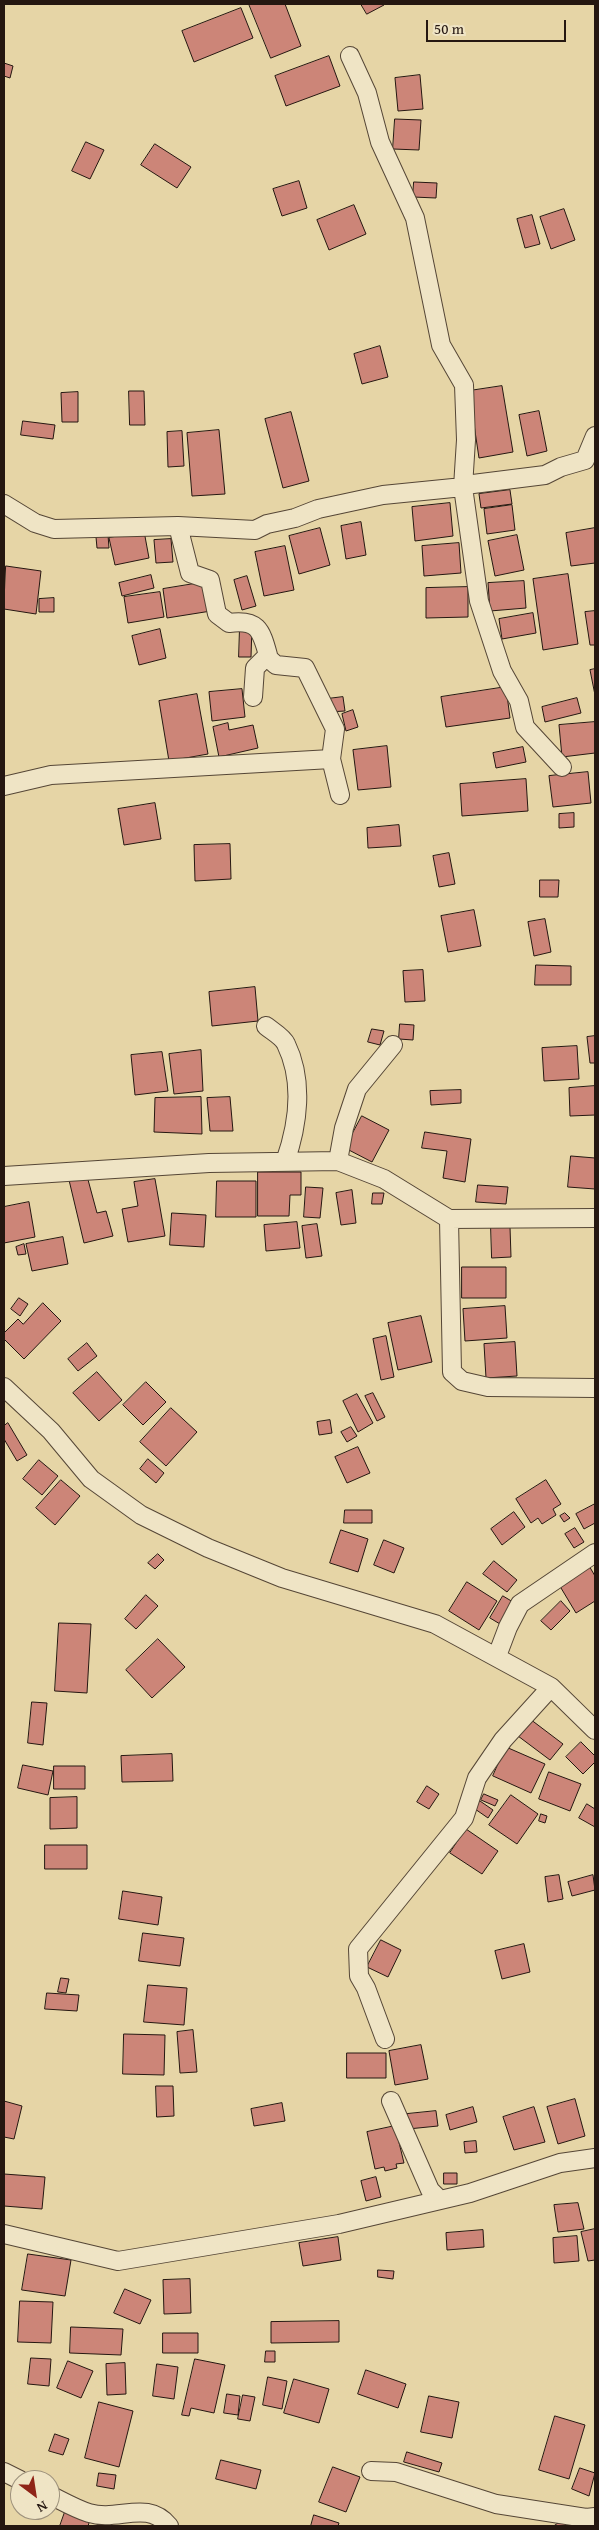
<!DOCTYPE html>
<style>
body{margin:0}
#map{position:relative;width:599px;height:2530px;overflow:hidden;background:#e6d5a6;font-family:"Gentium Book Plus",serif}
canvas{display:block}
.frame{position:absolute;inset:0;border:5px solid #251711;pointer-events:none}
.north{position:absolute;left:10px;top:2470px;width:50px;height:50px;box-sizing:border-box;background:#efe4c5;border:1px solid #9e927d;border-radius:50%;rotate:149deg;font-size:14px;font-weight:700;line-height:20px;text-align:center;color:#251711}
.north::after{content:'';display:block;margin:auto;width:18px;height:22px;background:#8f2418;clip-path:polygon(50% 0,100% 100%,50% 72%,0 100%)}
.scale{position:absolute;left:426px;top:20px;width:140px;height:22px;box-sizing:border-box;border:2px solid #251711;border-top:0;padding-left:6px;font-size:15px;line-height:18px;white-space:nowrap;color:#251711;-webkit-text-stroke:4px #efe4c5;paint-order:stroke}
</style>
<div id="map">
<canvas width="599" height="2530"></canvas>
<div class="frame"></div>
<div class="north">N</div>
<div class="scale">50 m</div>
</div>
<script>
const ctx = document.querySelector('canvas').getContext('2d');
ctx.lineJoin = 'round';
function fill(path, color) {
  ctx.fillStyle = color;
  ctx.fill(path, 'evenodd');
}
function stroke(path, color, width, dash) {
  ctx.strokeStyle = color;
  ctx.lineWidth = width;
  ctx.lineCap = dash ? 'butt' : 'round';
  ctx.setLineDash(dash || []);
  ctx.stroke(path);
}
const building = new Path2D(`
 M249 4H285L301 46 271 58Z
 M361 4H383L384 5 367 14Z
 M241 8 253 38 194 62 182 31Z
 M329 56 340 86 286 106 275 76Z
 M4 63 13 66 10 78 4 76Z
 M420 75 423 109 398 111 395 78Z
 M395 119 421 120 419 150 393 149Z
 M86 142 104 150 90 179 72 171Z
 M155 144 191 167 177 188 141 165Z
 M299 181 307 208 282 216 273 189Z
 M414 182 437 183 436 198 413 197Z
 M354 205 366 234 329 250 317 220Z
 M564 209 575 240 551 249 540 217Z
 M532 215 540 244 525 248 517 219Z
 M380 346 388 377 362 384 354 354Z
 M502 386 513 452 479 458 469 391Z
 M129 391H144L145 425H130Z
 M78 392V422H62L61 393Z
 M539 411 547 451 527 456 519 415Z
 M291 412 309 481 283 488 265 419Z
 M23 421 55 425 53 439 21 435Z
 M219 430 225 494 192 496 187 433Z
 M182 431 184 466 168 467 167 432Z
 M510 490 512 504 481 508 479 494Z
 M450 503 453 536 415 541 412 507Z
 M512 505 515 530 487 534 484 509Z
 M361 522 366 555 346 559 341 526Z
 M320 528 330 565 299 574 289 536Z
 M595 528V563L571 566 566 533Z
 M144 531 149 558 115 565 109 538Z
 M108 535 109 548H97L96 537Z
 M517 535 524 570 495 576 488 541Z
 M171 539 173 562 156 563 154 540Z
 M459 543 461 573 424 576 422 546Z
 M285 546 294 590 264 596 255 552Z
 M6 566 41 571 36 614 4 609Z
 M568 574 578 644 543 650 533 579Z
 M151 575 154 588 122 596 119 583Z
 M247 576 256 606 242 610 234 580Z
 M524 581 526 608 490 611 488 583Z
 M206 582 211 611 167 618 163 589Z
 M468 587V617L426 618V588Z
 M160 592 164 617 128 623 124 597Z
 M54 598V612H39V599Z
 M595 611V645H590L585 612Z
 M533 613 536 633 502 639 499 619Z
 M240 626H252L251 657H239Z
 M160 629 166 658 139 665 132 636Z
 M595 669V695L590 670Z
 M506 687 510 718 446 727 441 697Z
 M242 689 245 717 212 721 209 692Z
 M197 694 208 754 169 761 159 701Z
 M343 697 345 711 328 712 327 699Z
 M577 698 581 713 545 722 542 707Z
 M353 710 358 727 346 731 342 714Z
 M595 722V753L562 757 559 725Z
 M228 723 229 730 253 725 258 748 219 757 213 727Z
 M387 746 391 787 358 790 353 750Z
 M523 747 526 762 496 768 493 753Z
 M588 772 591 803 553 807 549 776Z
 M526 779 528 811 462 816 460 784Z
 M155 803 161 839 124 845 118 809Z
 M574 813V827L559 828V814Z
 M399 825 401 846 368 848 367 828Z
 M230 844 231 879 195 881 194 845Z
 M449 853 455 884 439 887 433 856Z
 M540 880H559L558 897H540Z
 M474 910 481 946 448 952 441 916Z
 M545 919 551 952 534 956 528 922Z
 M536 965 571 966V985H535Z
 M423 970 425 1001 405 1002 403 971Z
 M255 987 258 1021 212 1026 209 992Z
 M400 1024 414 1025 413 1040 399 1039Z
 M372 1029 384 1031 380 1045 368 1042Z
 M595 1036V1063H590L587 1037Z
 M577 1046 579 1079 544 1081 542 1048Z
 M201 1050 203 1091 174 1094 169 1054Z
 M162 1052 168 1091 135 1095 131 1055Z
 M595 1086V1115L570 1116 569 1088Z
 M461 1090V1103L431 1105 430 1091Z
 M201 1097 202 1134 154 1132 155 1098Z
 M230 1097 233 1131H210L207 1098Z
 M362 1116 389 1130 372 1162 345 1148Z
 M425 1132 471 1139 465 1182 443 1178 447 1151 422 1148Z
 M571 1156 595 1158V1189L568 1187Z
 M258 1172H301V1195H290L289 1216H258Z
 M87 1176 97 1213 106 1211 113 1236 84 1243 69 1180Z
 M155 1179 165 1236 128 1242 122 1209 138 1206 134 1182Z
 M217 1181H256V1217H216Z
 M478 1185 508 1187 506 1204 476 1202Z
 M306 1187 323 1188 320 1218 304 1217Z
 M352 1190 356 1223 341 1225 336 1193Z
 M373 1193H384L382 1204H372Z
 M29 1202 35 1237 4 1243V1207Z
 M172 1213 206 1215 204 1247 170 1245Z
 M297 1222 300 1248 266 1251 264 1225Z
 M317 1224 322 1256 306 1258 302 1226Z
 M491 1227H510L511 1257 492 1258Z
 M63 1237 68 1264 32 1271 26 1244Z
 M24 1244 26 1254 18 1255 16 1247Z
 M462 1267H506V1298H462Z
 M19 1298 28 1304 20 1316 11 1309Z
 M43 1303 61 1321 24 1359 4 1339V1333L18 1319 23 1324Z
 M505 1306 507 1338 465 1341 463 1309Z
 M421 1316 432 1362 398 1370 388 1323Z
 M386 1336 394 1377 381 1380 373 1339Z
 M515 1342 517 1376 486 1378 484 1344Z
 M87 1343 97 1356 78 1371 68 1359Z
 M97 1372 122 1400 99 1421 73 1393Z
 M146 1382 166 1402 143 1425 123 1405Z
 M373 1393 385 1417 377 1421 365 1396Z
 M357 1394 373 1423 358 1432 343 1401Z
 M171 1408 197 1432 166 1466 140 1442Z
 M330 1420 332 1433 319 1435 317 1422Z
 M8 1423 27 1455 17 1461 4 1439V1426Z
 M351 1427 357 1436 347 1442 341 1432Z
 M358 1447 370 1473 347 1483 335 1457Z
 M148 1459 164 1473 156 1483 140 1469Z
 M39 1460 58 1476 42 1495 23 1479Z
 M61 1480 80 1496 55 1525 36 1508Z
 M546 1480 561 1504 553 1509 556 1515 542 1524 538 1518 531 1523 516 1499Z
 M595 1504V1523L584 1529 576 1514Z
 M345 1510H372V1523H344Z
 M514 1512 525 1527 502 1545 491 1529Z
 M565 1513 570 1518 564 1522 560 1516Z
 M575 1528 584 1542 574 1548 565 1534Z
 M341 1530 368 1539 358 1572 330 1563Z
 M384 1540 404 1548 394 1573 374 1565Z
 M158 1554 164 1560 155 1569 148 1563Z
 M494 1561 517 1580 507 1592 483 1574Z
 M588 1564 595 1576V1601L576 1613 558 1583Z
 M467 1582 497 1601 479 1630 449 1611Z
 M146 1595 158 1606 136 1629 125 1619Z
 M503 1596 513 1602 500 1624 490 1618Z
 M561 1601 570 1611 551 1630 541 1621Z
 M59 1623 91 1624 87 1693 55 1691Z
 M158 1639 185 1667 152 1698 126 1670Z
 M32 1702 47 1703 43 1745 28 1743Z
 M530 1719 563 1744 550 1760 518 1736Z
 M581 1742 595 1756V1762L583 1774 566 1757Z
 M506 1747 545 1764 531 1793 493 1776Z
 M172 1754 173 1781 122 1782 121 1756Z
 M23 1765 53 1771 48 1795 18 1788Z
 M54 1766H85V1789H54Z
 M549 1772 581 1784 570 1811 539 1799Z
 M427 1786 439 1794 429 1809 417 1802Z
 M484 1794 498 1800 495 1806 481 1800Z
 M511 1795 538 1814 517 1844 489 1825Z
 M77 1797V1828L50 1829V1798Z
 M480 1801 493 1810 488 1818 475 1809Z
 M587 1804 595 1809V1827L579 1818Z
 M541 1814 547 1816 545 1823 539 1821Z
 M466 1829 498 1851 482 1874 450 1853Z
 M45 1845H87V1869H45Z
 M559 1875 563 1899 548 1902 545 1877Z
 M593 1875 595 1890 572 1896 568 1882Z
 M123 1891 162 1897 158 1925 119 1919Z
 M143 1933 184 1938 180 1966 139 1961Z
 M381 1940 401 1950 388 1977 367 1967Z
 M524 1944 530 1972 502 1979 495 1951Z
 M61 1978 69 1979 66 1993 58 1992Z
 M148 1985 187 1988 184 2025 144 2022Z
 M47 1993 79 1995 77 2011 45 2009Z
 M193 2030 197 2072 180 2073 177 2032Z
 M124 2034 165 2035 164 2075 123 2074Z
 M421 2045 428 2079 395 2085 389 2051Z
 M347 2053H386V2078H347Z
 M156 2086H173L174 2116 157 2117Z
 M575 2099 585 2136 558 2144 547 2107Z
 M4 2101 22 2106 14 2139 4 2137Z
 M282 2103 285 2121 254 2126 251 2109Z
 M473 2107 477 2122 450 2130 446 2115Z
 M534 2107 545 2142 514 2150 503 2117Z
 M436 2111 438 2126 408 2129 407 2114Z
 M395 2126 404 2163 396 2164 397 2168 385 2171 384 2167 375 2169 367 2132Z
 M476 2141 477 2152 465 2153 464 2142Z
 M444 2173H457V2184H444Z
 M4 2174 45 2177 42 2209 4 2206Z
 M376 2177 381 2197 366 2201 361 2181Z
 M578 2203 584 2229 558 2232 554 2205Z
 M595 2229V2260L588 2261 581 2232Z
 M483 2230 484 2247 447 2250 446 2233Z
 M577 2236 579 2261 554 2263 553 2238Z
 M338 2237 341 2260 303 2266 299 2243Z
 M28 2254 71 2260 65 2296 22 2290Z
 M378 2270 394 2271 393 2279 378 2277Z
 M190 2279 191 2313 164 2314 163 2280Z
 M125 2289 151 2300 140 2324 114 2313Z
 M20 2301 53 2302 51 2343 18 2342Z
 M339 2321V2342L271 2343V2322Z
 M71 2327 123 2329 121 2355 70 2353Z
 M163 2333H198V2353H163Z
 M266 2351H275V2362H265Z
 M31 2358 51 2359 49 2386 28 2384Z
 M195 2359 225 2365 214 2413 191 2408 189 2416 182 2415Z
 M68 2361 93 2371 81 2398 57 2388Z
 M125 2363 126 2394 107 2395 106 2364Z
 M157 2364 178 2367 174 2399 153 2396Z
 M366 2370 406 2384 398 2408 358 2394Z
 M268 2377 287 2381 282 2409 263 2405Z
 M294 2379 329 2389 319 2423 284 2413Z
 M227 2394 240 2396 238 2415 224 2413Z
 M243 2395 255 2397 250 2421 238 2419Z
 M429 2396 459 2402 452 2438 421 2432Z
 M99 2402 133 2411 119 2467 85 2458Z
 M555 2416 585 2425 569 2479 539 2470Z
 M55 2434 69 2439 63 2455 49 2451Z
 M407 2452 442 2463 439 2472 404 2462Z
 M221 2460 261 2470 256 2489 216 2479Z
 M333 2467 360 2477 346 2512 319 2502Z
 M580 2468 595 2473 589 2496 572 2489Z
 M99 2473 116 2475 114 2489 97 2486Z
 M65 2512 90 2520 88 2526H60Z
 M314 2515 339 2523 338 2526H311Z
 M566 2518 571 2526H554Z`);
fill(building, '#cc8578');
stroke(building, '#251711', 1);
const minor = new Path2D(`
 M4 504 35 523 54 529 178 526 255 530 267 524 295 518 318 509 383 495 463 487 466 440 464 385 441 345 415 218 380 142 367 93 350 56
 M178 526 190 573 210 580 217 614 229 623C257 619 261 629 268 655L255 668 253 697
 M267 657 276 665 305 668 335 729 331 759 340 795
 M562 767 525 727 519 701 502 671 479 601 463 487 473 484 545 475 561 467 585 460 595 436
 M4 786 51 775 331 759
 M266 1026C272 1031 283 1037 286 1044 304 1081 298 1125 285 1162
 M338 1161 344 1128 357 1089 393 1045
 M4 1176 209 1163 338 1161 384 1179 449 1219 595 1218
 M449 1219 452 1372 462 1381 488 1387 595 1388
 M4 1387 51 1431 91 1479 141 1515 208 1548 282 1578 435 1624 551 1687 595 1730
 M497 1656 508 1627 520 1604 595 1553
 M385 2039 366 1988 359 1976 358 1949 464 1818 477 1778 503 1740 551 1687
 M391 2101 430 2190 439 2199
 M4 2234 118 2261 339 2224 470 2193 560 2163 595 2158
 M371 2471 396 2472 496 2504 586 2518 595 2517
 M4 2472 20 2480
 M50 2495C62 2501 76 2509 89 2513 118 2522 147 2499 169 2526`);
stroke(minor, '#554636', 20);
stroke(minor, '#efe4c5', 18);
</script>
